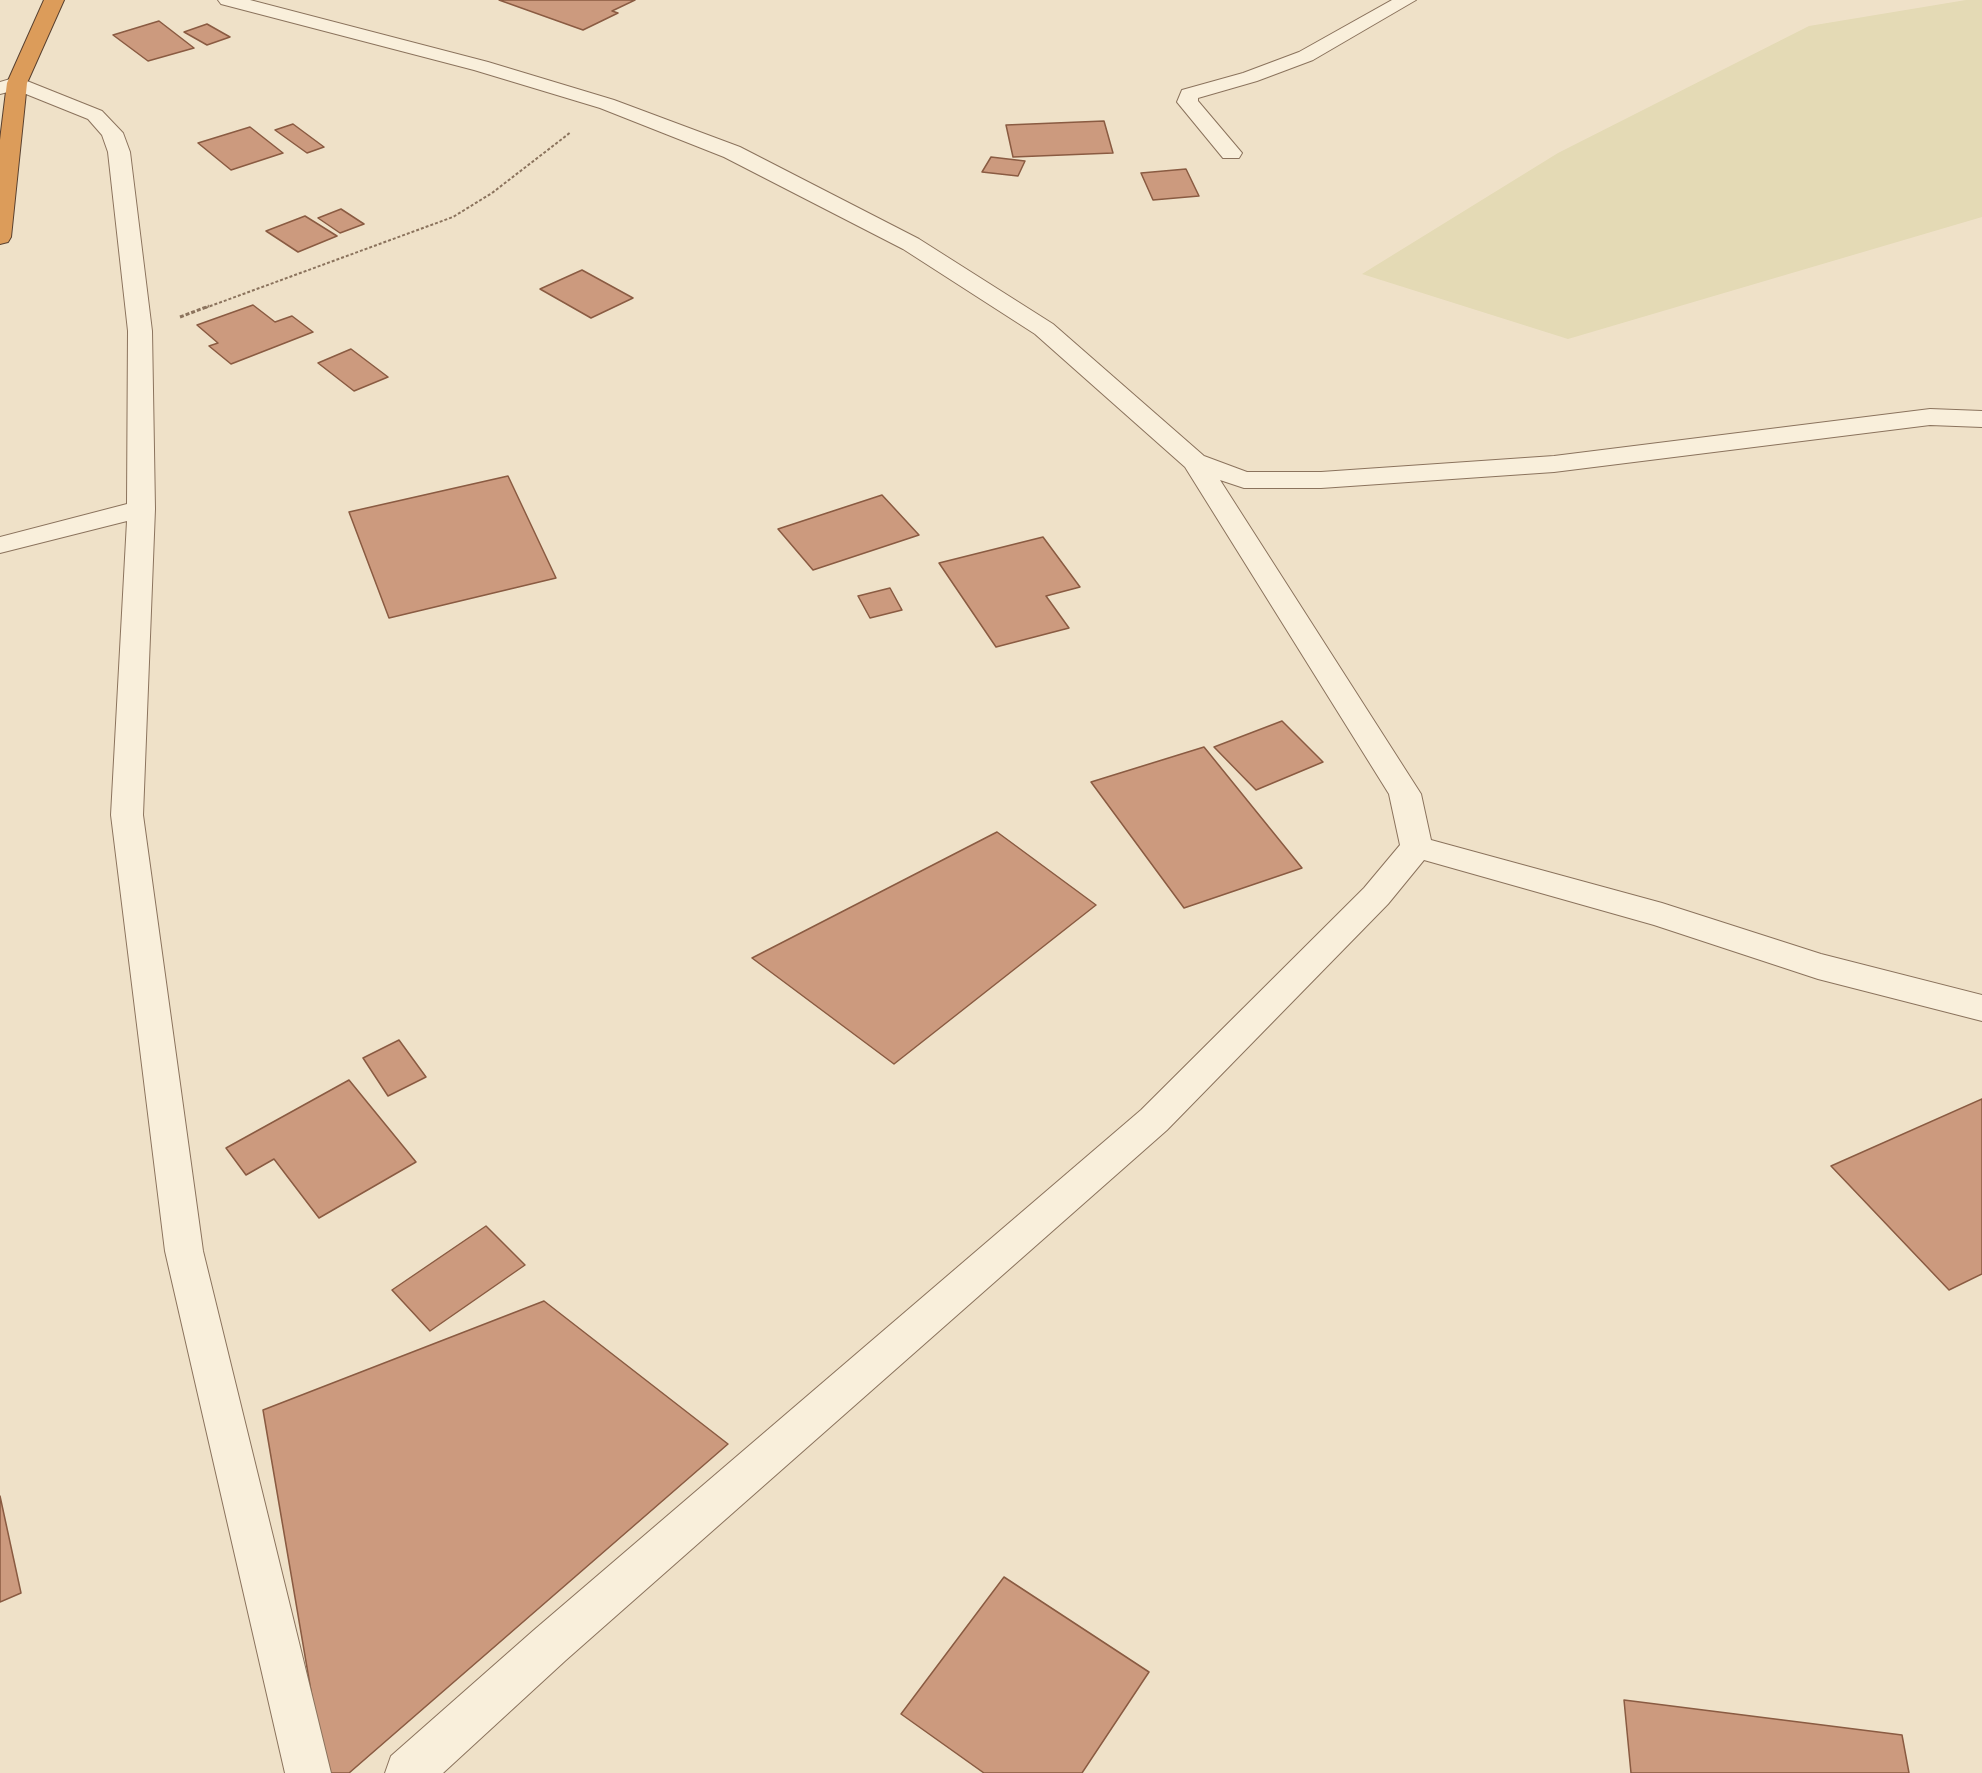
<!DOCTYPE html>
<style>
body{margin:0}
canvas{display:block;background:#efe1c8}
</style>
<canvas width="1982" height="1773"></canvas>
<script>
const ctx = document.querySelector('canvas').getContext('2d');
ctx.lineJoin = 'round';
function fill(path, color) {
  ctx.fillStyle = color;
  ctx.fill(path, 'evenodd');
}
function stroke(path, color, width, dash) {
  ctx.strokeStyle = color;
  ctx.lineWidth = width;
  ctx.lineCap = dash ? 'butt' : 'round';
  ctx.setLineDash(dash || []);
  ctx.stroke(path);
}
fill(new Path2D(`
 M1966 0H1982V217L1568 339 1362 274 1558 153 1809 26Z`), '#e4dab5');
const building = new Path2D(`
 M499 0H635L612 11 618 13 583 30Z
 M159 21 194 48 148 61 113 35Z
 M207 24 230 37 207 45 184 32Z
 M1104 121 1113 153 1013 157 1006 125Z
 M293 124 324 147 307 153 275 130Z
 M250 127 283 153 231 170 198 143Z
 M991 157 1025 161 1018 176 982 172Z
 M1186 169 1199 196 1153 200 1141 173Z
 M341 209 364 224 340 233 318 218Z
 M305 216 337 236 298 252 266 231Z
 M582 270 633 298 591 318 540 289Z
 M253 305 275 322 292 316 313 332 231 364 209 346 218 343 197 325Z
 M351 349 388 377 354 391 318 363Z
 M508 476 556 578 389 618 349 512Z
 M882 495 919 535 813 570 778 529Z
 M1043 537 1080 587 1046 596 1069 628 996 647 939 563Z
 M890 588 902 610 870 618 858 596Z
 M1282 721 1323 762 1256 790 1214 747Z
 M1204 747 1302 868 1184 908 1091 782Z
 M997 832 1096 905 894 1064 752 958Z
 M399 1040 426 1077 388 1096 363 1058Z
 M349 1080 416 1162 319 1218 274 1159 246 1175 226 1148Z
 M1982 1099V1274L1949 1290 1831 1166Z
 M486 1226 525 1265 430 1331 392 1290Z
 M544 1301 728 1444 349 1773H325L263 1410Z
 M0 1496 21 1593 0 1602Z
 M1004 1577 1149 1672 1082 1773H984L901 1714Z
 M1624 1700 1902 1735 1909 1773H1631Z`);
fill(building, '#cc9a7e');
stroke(building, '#8a5b42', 1.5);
const street = new Path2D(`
 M218 0H250L488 62 614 100 740 147 919 239 1053 324 1204 456 1247 472H1321L1554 456 1930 409 1982 411V427L1930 425 1554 472 1321 488H1244L1220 480 1421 794 1431 840 1662 903 1821 954 1982 995V1021L1818 979 1654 925 1424 860 1388 904 1167 1130 566 1660 443 1773H385L391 1756 534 1630 1141 1110 1364 888 1400 845 1389 794 1185 467 1035 334 903 249 724 157 600 108 474 70 221 4Z
 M1392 0H1416L1313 60 1257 81 1198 98V101L1242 153 1239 158H1223L1177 102 1182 90 1243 73 1299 52Z
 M17 77 102 111 123 133 130 152 152 331 155 509 143 815 203 1251 331 1773H285L165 1251 111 815 127 521 0 553V537L127 504 128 331 108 152 102 135 88 119 16 90 0 94V82Z`);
const highway = new Path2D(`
 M44 0H64L27 83 11 237 8 242 0 244V140L7 83Z`);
stroke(street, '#8b735d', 2);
stroke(highway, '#594130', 2);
stroke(new Path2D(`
 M205 308 453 217 492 193 571 132`), '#8b735d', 2, [3, 2]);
stroke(new Path2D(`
 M180 317 209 306`), '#8b735d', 3, [4, 2]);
fill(street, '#f9efdb');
fill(highway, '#dc9c5a');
</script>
